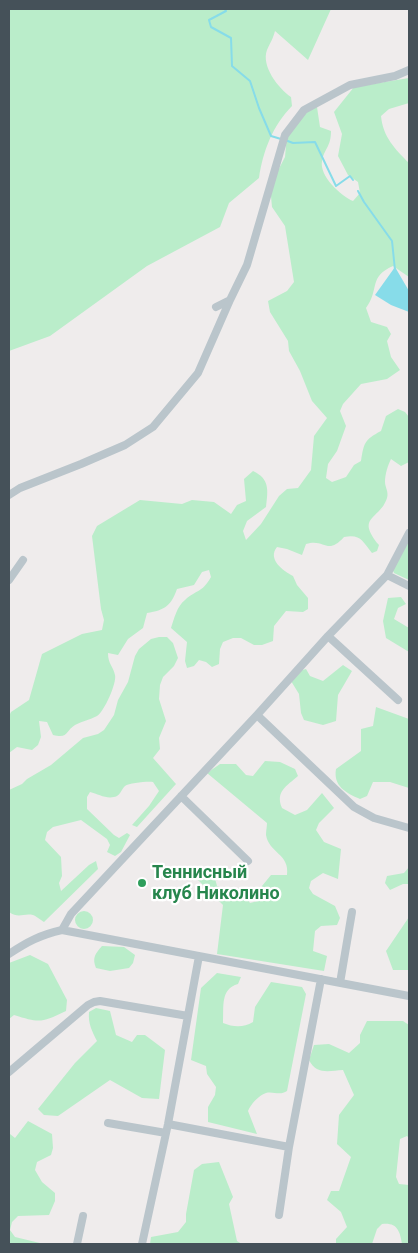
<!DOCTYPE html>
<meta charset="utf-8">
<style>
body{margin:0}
#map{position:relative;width:418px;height:1253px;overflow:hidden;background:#efecec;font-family:Roboto,sans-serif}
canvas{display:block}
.frame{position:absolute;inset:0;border:10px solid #455159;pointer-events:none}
</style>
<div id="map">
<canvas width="418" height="1253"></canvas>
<div class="frame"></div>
</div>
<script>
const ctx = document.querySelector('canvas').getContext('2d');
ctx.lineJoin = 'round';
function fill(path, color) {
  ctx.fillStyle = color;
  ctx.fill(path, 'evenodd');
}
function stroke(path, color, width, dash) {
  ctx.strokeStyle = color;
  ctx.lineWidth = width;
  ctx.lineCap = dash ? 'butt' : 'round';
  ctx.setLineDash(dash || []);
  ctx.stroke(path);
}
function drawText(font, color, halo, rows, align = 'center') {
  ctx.font = font + ' Roboto,sans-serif';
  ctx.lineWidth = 4.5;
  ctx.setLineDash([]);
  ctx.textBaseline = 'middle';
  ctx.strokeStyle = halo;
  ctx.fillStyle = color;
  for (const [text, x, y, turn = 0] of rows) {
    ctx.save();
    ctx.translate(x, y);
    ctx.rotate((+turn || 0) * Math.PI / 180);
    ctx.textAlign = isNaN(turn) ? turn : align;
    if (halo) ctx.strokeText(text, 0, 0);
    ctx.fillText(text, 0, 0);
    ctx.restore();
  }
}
fill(new Path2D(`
 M9 9H331L308 60 275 31C273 39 270 43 267 50 261 66 278 88 291 97L292 106C273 125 263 151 259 178L229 203 220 227 147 266 50 336 9 351Z
 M409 78V103L389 109 381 116C383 137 395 149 409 163V277L393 266C368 277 380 289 366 308L371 322 387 327 391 334 387 341 391 357 400 370 387 379 361 384 343 404 340 411 346 426 337 451 328 464 326 478 332 482 346 477 354 465 361 461C364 443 364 440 381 431L386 416 398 409 405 412 409 417V462L401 466 391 459C388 465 385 474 385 482 385 487 389 492 387 498 380 520 355 516 379 545L377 551 372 553C362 541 361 534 344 537 327 556 325 538 306 544L302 555 287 549 277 547C267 559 283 571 293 576L297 585 308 598V609L303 612 286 611 274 626 273 641 262 645H254L241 638H233L223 642 220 649 219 664 212 667 206 662 199 660 194 666 187 668 185 661 187 642 171 628C174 619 177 606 185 600 197 589 201 594 211 577L209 570 202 572 194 585 177 589C171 606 165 610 147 613L143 628 128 639 118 655 108 653C108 664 113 666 115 675 117 683 104 712 97 716 90 720 82 721 75 725 65 731 69 739 53 735L47 722 39 721 41 737 38 745 32 750 17 747 9 753V716L11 712 29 700 42 654 82 634 102 630 104 620 101 609 92 536 97 526 140 500 182 504 192 500 214 502 231 514 237 505 246 501 244 479 253 471C270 479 268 490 266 507L247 521 243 531 246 540 261 524 279 496 287 489 298 488 311 470 314 436 327 418 312 401 300 371 289 351 288 341 270 312 268 301 287 291 294 282 285 226 272 207 270 186 285 157 287 134 297 115 317 107 320 127 331 131C331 147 324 149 322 161 319 176 341 196 353 201L360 193 358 182 348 175 338 156 342 134 334 112 354 87Z
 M409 533V580L394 573 391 566Z
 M401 597 406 604 398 608 394 619 409 628V652L386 638 383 621 388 598Z
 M159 637H167L173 643 178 658 174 666 163 677 160 685 159 699 166 721 159 738 160 749 153 758 176 784 137 827 132 825 149 806 159 791 153 782C148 781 129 783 125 786 121 790 120 796 114 797 106 799 98 794 90 792L87 797V809L114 835 119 838 127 833 130 835 121 852 115 856 107 852 110 845 107 839 81 820 53 827 47 832 45 840 61 857 62 876 59 883 61 891 89 865 96 861 98 869 44 922C41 920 36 916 33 915 23 913 19 919 9 912V790L22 784 27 779 51 765 83 738 98 734 104 730 114 715 118 700 128 682 135 656 139 649 151 639Z
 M343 665 352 671 338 695 336 721 323 725 304 720 301 713 299 694 291 681 292 673 306 669 310 676 323 681Z
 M376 707 409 719V788L390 782H373L367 796 360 799C346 793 333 786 336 769L361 751V729L373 726Z
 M265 761 280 762 295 769 298 776C287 786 275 791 282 808L295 815 307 810 322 793 334 808 319 823 316 830 324 842 341 849 338 879 323 873 311 881 309 888 313 894 335 906 340 918 337 925 321 926 315 931 313 951 327 956 324 971 217 954 223 905 198 880 205 871H213L217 886 230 892 239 888 250 903 258 901 262 886 271 875H287C290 854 269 853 266 835 266 831 267 826 267 823L207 773 220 764H236L246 775 253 776Z
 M409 867V884H403L390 890 385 883 387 876 404 873Z
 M75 920a9 9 0 1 1 18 0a9 9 0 1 1-18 0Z
 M409 917V970H393L386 951Z
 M102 946 124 947 135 955 133 963 129 968 110 971 96 968C92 958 95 954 102 946Z
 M30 955 48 964 67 1000 66 1011C41 1023 40 1023 14 1015L9 1019V963Z
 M217 973 241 977 238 984C220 989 224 1007 223 1023 233 1027 243 1028 253 1022L255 1007 271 982 302 987 306 994 287 1091C280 1096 273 1091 266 1093 258 1096 251 1104 248 1111L257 1134 208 1122V1107L215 1095 216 1087 207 1074 206 1066 191 1060 201 988Z
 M96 1008 110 1011 116 1035 132 1042 137 1035H145L165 1050 159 1099 142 1098 110 1080 58 1116 44 1115 38 1109 75 1063 97 1041C92 1031 88 1024 89 1012Z
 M367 1021H403L409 1025V1138L407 1136 400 1139 396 1177 399 1184 409 1185V1244H402C400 1231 397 1222 382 1224L377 1229 372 1244H336V1239L347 1227 341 1212 327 1200 331 1191H339L351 1157 337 1144 339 1115 354 1095 343 1070C329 1071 316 1075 309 1060L314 1045 329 1044 349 1053 360 1043V1035Z
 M28 1121 52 1134 53 1148 51 1155 37 1162 35 1170 42 1182 55 1193V1201L49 1215 18 1216 12 1222 10 1230 15 1237 44 1244H9V1126L10 1134 15 1138Z
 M219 1162 233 1197 229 1204 237 1241 242 1244H150L151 1237 178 1232 186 1222V1214L194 1170 202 1164Z`), '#baedca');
fill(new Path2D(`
 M395 267 409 291V312L391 305 375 295Z`), '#87dce9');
stroke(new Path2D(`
 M225 9 226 11 209 20 211 27 231 38 232 66 250 81 259 108 271 136 281 139
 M285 140 293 143 315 142 336 186 350 176 353 180
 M358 191 364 202 392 241 395 270`), '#87dce9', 2);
stroke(new Path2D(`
 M216 307 230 300 247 265 285 135 304 110 350 85 395 76 409 70
 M9 495 20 488 81 464 125 445 153 427 198 373 230 300
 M409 533 387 575 409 586
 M387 575 328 636 398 700
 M9 580 23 560
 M257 715 354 807 374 818 409 828
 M181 796 248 861
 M62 930 71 914 257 715 328 636
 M9 954C27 942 40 935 62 930L409 996
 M340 983 352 912
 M9 1072 88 1005 94 1002 100 1001 188 1016
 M108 1123 166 1133
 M168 1124 289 1147
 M279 1215 289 1147 321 979
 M77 1244 83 1216
 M142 1244 168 1124 199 956`), '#bac5cb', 8);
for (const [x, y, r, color] of [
 [142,883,5,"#2e9e5b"]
]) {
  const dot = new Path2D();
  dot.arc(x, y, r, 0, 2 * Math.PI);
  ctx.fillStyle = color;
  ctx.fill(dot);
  stroke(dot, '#fff', 2);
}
drawText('bold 18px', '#27864d', '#fff', [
 ["Теннисный",152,873],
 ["клуб Николино",152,894]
], 'left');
</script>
